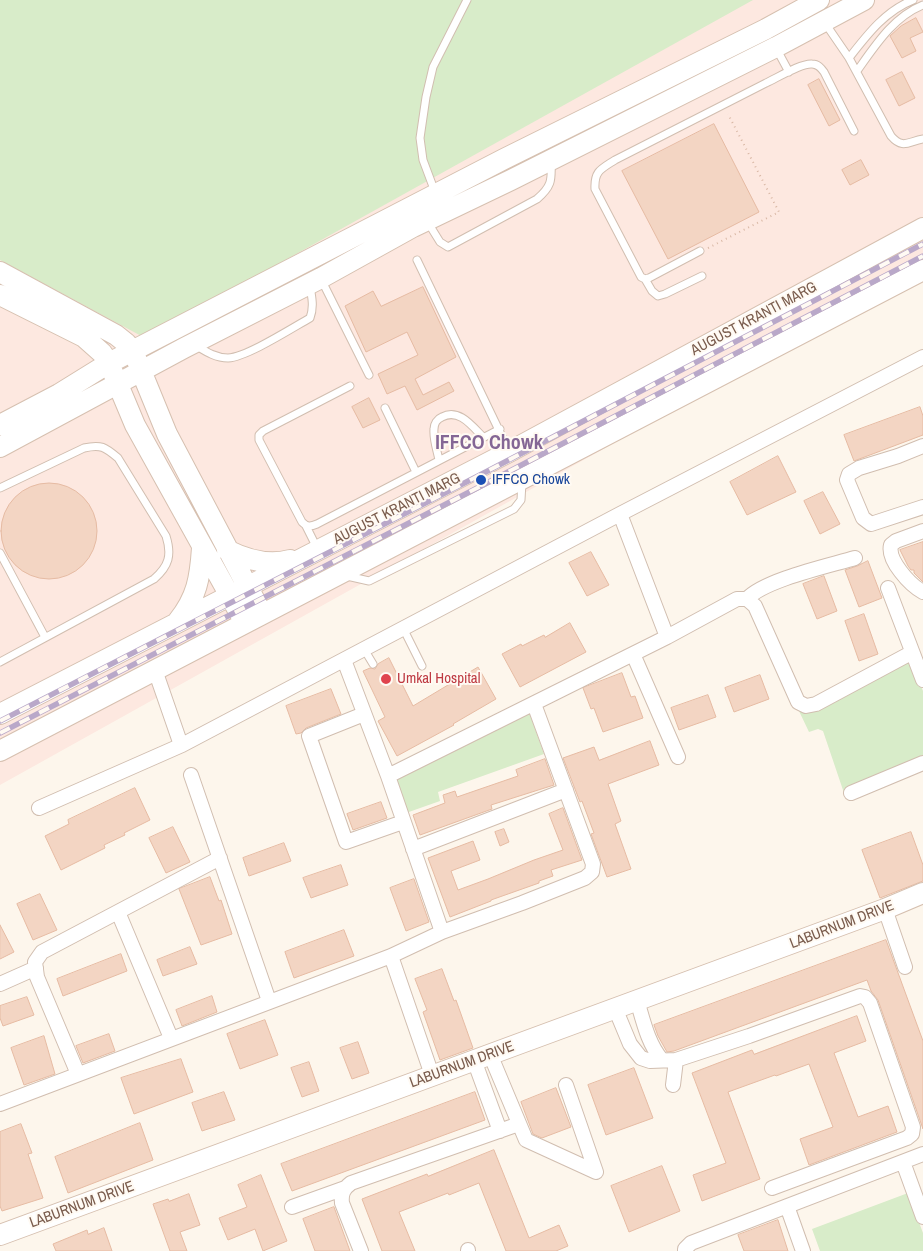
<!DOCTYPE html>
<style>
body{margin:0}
canvas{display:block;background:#fdf6ec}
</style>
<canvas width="923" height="1251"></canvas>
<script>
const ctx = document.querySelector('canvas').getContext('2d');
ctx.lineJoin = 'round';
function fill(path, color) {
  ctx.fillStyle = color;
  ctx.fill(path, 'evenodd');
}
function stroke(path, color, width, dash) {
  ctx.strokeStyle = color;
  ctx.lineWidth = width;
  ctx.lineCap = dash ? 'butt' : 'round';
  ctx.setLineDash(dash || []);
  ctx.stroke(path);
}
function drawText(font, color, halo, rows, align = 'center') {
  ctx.font = font + ' "Archivo Narrow",sans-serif';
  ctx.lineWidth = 4;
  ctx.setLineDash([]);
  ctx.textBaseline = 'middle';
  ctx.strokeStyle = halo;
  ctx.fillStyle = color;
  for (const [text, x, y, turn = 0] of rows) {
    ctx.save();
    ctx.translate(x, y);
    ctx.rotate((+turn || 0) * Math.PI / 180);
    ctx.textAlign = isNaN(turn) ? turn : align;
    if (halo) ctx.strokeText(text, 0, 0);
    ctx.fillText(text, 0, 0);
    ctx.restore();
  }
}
fill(new Path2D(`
 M0 0H923V271L0 785Z`), '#fde8e0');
fill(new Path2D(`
 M0 0H753L145 338 0 260Z
 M910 659 923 691V759L844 793 823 731 818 729 809 732 799 711 806 712Z
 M529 712 544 754 438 792 440 801 406 813 394 779Z
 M908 1193 923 1233V1251H820L812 1229Z`), '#d8ecc9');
const building = new Path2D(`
 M916 18 923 32 910 38 916 51 902 58 890 36 901 26Z
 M902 72 915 98 899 106 886 80Z
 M819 79 840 120 829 126 808 85Z
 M714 124 759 212 668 259 622 171Z
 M861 160 869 175 850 185 842 170Z
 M423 287 456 357 415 379 423 395 449 382 454 391 417 410 405 386 387 394 378 374 418 355 407 332 366 352 345 306 373 291 381 306Z
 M369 398 380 420 363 428 352 407Z
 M920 407 923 416V435L854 461 844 435Z
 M778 456 796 492 747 515 730 482Z
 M1 531a48 48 0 1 1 96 0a48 48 0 1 1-96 0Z
 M823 492 840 524 820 534 804 501Z
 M923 542V582L914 573V570H911L908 566 900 550Z
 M591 552 609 585 587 596 569 563Z
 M868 561 882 598 859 607 845 570 857 566Z
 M824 576 837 611 817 619 803 584Z
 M864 614 878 654 859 661 845 621Z
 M570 623 586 652 520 687 502 654 521 644 522 646 544 635 545 637Z
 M389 658 413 706 478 667 496 699 453 724 454 725 397 756 378 721 385 717 363 671 370 668 375 669 378 664Z
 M622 673 631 697 635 696 643 718 603 732 594 708 591 709 583 688Z
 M760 675 769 699 734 712 725 688Z
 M331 689 341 714 306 728 301 733 296 734 286 706Z
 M708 695 716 717 679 730 671 708Z
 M650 741 659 765 608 784 621 821 615 824 631 869 607 877 591 834 594 833 582 801 580 802 563 758 594 747 599 760Z
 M545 759 554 785 491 805 492 809 420 835 413 815 445 803 443 795 455 791 457 797 518 776 516 770Z
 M135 788 150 820 124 833 125 835 104 845 105 848 61 870 45 836 69 824 68 820Z
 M381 802 387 818 353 830 347 814Z
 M563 808 582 860 551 870 553 876 539 881V883L491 900V901L450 917 428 858 473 841 480 860 451 871 458 890 488 879 534 860 563 850 549 814Z
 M173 827 190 862 166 873 149 838Z
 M504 829 509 842 500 846 495 832Z
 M911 832 923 865V881L880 898 862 850Z
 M284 843 291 861 249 876 243 858Z
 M341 865 348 885 311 898 303 878Z
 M210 877 219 901 221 900 232 934 201 945 179 889Z
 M414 879 429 922 406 931 390 888Z
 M40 894 57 930 33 940 17 904Z
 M0 925 14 952 0 959Z
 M344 930 354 956 294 978 285 952Z
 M886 940 923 1041V1129L878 1000 871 991 867 980 674 1051 667 1052 658 1036 654 1025Z
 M190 947 197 964 163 976 157 960Z
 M121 954 127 971 63 996 57 979Z
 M442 969 454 1001 456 1000 473 1048 440 1060 423 1012 427 1010 415 979Z
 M212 996 217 1012 182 1026 176 1010Z
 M27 997 34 1015 3 1026 0 1018V1006Z
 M857 1016 866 1041 834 1053 858 1117 888 1106 897 1132 809 1165 800 1139 833 1127 809 1064 776 1076 775 1075 728 1092 760 1179 702 1201 693 1175 726 1163 692 1073 752 1050 754 1054Z
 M265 1020 278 1055 240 1069 227 1034Z
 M109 1034 115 1051 83 1063 76 1046Z
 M44 1036 55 1074 24 1085 11 1048Z
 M358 1042 369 1073 352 1079 340 1048Z
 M181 1059 193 1092 134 1114 121 1078Z
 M309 1062 319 1091 302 1097 291 1068Z
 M634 1068 653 1118 606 1135 588 1085Z
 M556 1088 571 1127 542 1138 533 1134 521 1102Z
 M224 1092 235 1120 202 1131 192 1103Z
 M475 1092 485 1120 292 1191 281 1164Z
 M140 1123 153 1160 68 1193 55 1157Z
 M21 1124 32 1153 28 1154 43 1198 2 1211 0 1206V1132Z
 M494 1150 529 1238 559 1225 568 1246 556 1251H506L479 1183 449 1195 448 1193 399 1212 415 1251H382L362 1199 427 1174 428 1176Z
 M662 1166 680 1211 629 1232 611 1186Z
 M261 1175 287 1241 263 1251 255 1229 228 1240 219 1218 247 1207 238 1185Z
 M189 1194 200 1225 180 1232 187 1251H170L153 1204 168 1199 169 1201Z
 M334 1207 350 1251H315L303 1219Z
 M778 1220 788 1251H744L738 1235Z
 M104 1228 112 1251H56L53 1244 87 1230 88 1234Z`);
fill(building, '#f3d5c3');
stroke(building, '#e6bba3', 1);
const lane = new Path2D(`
 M825 23 849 58 891 136C903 150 909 141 923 139
 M776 48 789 72
 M849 58C867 35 885 11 913 0
 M857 71C875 46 893 17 923 5
 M435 192 423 160 420 138 426 97 433 67 467 0
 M427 221 440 242 448 247 537 199C551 187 552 181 551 163
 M700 251 649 278 645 279 641 277 595 189C594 171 601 169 615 160 665 134 716 109 766 83 777 78 801 63 812 64 818 64 821 68 824 72L854 131
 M417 260 509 451
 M321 279 369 375
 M645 279 652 291 658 296 665 294 702 276
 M195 345C205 351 215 358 228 358 247 357 292 328 310 318 314 308 312 297 310 287
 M350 386 263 431 259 435V440L302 522C307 527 310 527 317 524L500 429
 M385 408 416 472
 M439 460C437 450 433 439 434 429 434 424 437 419 442 417 459 408 472 426 483 437
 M0 488 84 448C101 444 105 447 118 458L166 536C172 555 169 566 154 579L0 662
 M306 526 317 548
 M0 553 45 637
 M347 576 369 581 514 509 521 500 522 482
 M403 628 422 666
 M364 649 373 664`);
const street = new Path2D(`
 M923 446 898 456 859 468 849 474 847 480 863 518 871 524 923 507
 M620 514 667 637
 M923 531 896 541 891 545C887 560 910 585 923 592
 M888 588 923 680
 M747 599C764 580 828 566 855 558
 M633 654 678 757
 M344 660 388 776 442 932
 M155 670 181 745
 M364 714 309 736 346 842 403 822
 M191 775 269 1001
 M388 776 667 637 737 599H747L755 606 798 702 806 706 816 704 911 653
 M851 793 923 763
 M39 808 182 745 620 514 923 357
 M413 849 566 790
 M885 909 905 967
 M118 912 171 1038
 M391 956 432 1075
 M0 984 36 968
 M637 1000C643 1020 648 1044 662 1060
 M615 1008 630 1044 641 1058 650 1061 676 1060 749 1036 860 996 865 997 870 1003 913 1127 912 1134 907 1138 772 1188
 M490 1054 526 1140 596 1172 566 1085
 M474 1060 500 1131
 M78 1074 37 977 35 962 42 952 220 858
 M673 1085 676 1060
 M0 1104 391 956 442 932 522 903 585 878 592 872 593 864 534 704
 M903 1162 923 1217
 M787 1206 803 1251
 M292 1207 345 1188
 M468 1250V1251
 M361 1251 342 1203C341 1194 343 1189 351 1183L519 1124
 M685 1251V1249L691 1243 923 1154`);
const secondary = new Path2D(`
 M0 272 116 335 126 343 133 351 167 434 262 614
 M0 295 84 337 102 353 109 363 135 425 245 623
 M0 425 59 394 109 363 504 159 766 29 819 0
 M0 447 184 348 321 278 413 227 511 180 776 47 864 0
 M227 550C247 560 268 566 290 560
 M178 621C197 597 200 578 202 548
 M0 714 509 452 923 228
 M0 751 923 270
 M0 1235 885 909 923 893`);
stroke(lane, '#d1beb0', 9);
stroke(street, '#d1beb0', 16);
stroke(secondary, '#d6c0b0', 22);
stroke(new Path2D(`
 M708 248 779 212 728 114`), '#d9b8a5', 2, [1, 4]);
stroke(lane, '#fff', 7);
stroke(street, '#fff', 14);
stroke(secondary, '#fff', 20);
const rail = new Path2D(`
 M0 721 478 476 923 244
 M0 733 483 485 923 256`);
stroke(rail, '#b9a8c9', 5.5);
stroke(rail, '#fffaf3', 4, [11]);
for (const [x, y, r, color] of [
 [481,480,6,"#1a4fb4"],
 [386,679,6,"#e0444e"]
]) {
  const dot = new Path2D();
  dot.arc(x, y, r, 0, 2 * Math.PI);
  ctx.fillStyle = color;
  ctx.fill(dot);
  stroke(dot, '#fffaf3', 2);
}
drawText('15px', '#7a5c4d', '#fffaf3', [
 ["AUGUST KRANTI MARG",754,319,-28],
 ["AUGUST KRANTI MARG",397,509,-27],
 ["LABURNUM DRIVE",842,925,-21],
 ["LABURNUM DRIVE",462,1065,-20],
 ["LABURNUM DRIVE",82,1205,-20]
]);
drawText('15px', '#164399', '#fffaf3', [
 ["IFFCO Chowk",492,480]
], 'left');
drawText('15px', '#be3a42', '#fffaf3', [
 ["Umkal Hospital",397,679]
], 'left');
drawText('bold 20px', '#846695', '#fffaf3', [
 ["IFFCO Chowk",489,444]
]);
</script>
